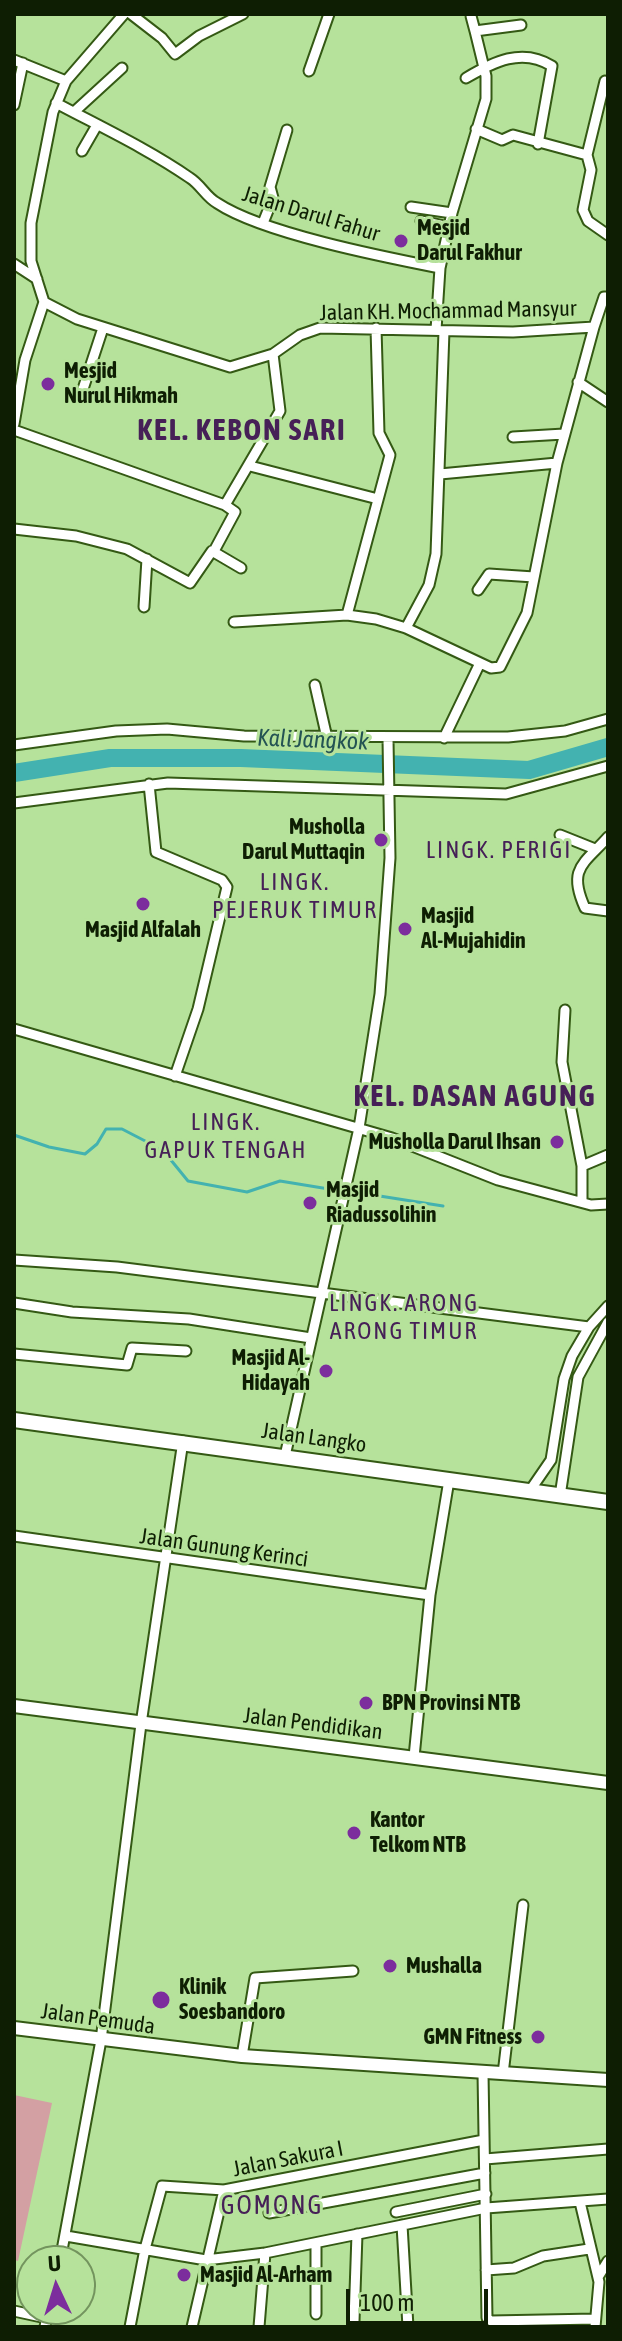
<!DOCTYPE html>
<style>
body{margin:0}
#map{position:relative;width:622px;height:2341px;overflow:hidden;background:#b6e29b;font-family:"Asap Condensed",sans-serif}
canvas{display:block}
.frame{position:absolute;inset:0;border:16px solid #0e1e03;pointer-events:none}
.north{position:absolute;left:16px;top:2245px;width:80px;height:80px;box-sizing:border-box;background:#b6e29b;border:2px solid #73945e;border-radius:50%;rotate:356deg;font-size:22px;font-weight:700;line-height:32px;text-align:center;color:#0e1e03}
.north::after{content:'';display:block;margin:auto;width:28px;height:36px;background:#7c2d9d;clip-path:polygon(50% 0,100% 100%,50% 72%,0 100%)}
.scale{position:absolute;left:346px;top:2289px;width:142px;height:36px;box-sizing:border-box;border:4px solid #0e1e03;border-top:0;padding-left:10px;font-size:24px;line-height:28px;white-space:nowrap;color:#0e1e03;-webkit-text-stroke:6px #b6e29b;paint-order:stroke}
</style>
<div id="map">
<canvas width="622" height="2341"></canvas>
<div class="frame"></div>
<div class="north">U</div>
<div class="scale">100 m</div>
</div>
<script>
const ctx = document.querySelector('canvas').getContext('2d');
ctx.lineJoin = 'round';
function fill(path, color) {
  ctx.fillStyle = color;
  ctx.fill(path, 'evenodd');
}
function stroke(path, color, width, dash) {
  ctx.strokeStyle = color;
  ctx.lineWidth = width;
  ctx.lineCap = dash ? 'butt' : 'round';
  ctx.setLineDash(dash || []);
  ctx.stroke(path);
}
function drawText(font, color, halo, rows, align = 'center') {
  ctx.font = font + ' "Asap Condensed",sans-serif';
  ctx.lineWidth = 6;
  ctx.setLineDash([]);
  ctx.textBaseline = 'middle';
  ctx.strokeStyle = halo;
  ctx.fillStyle = color;
  for (const [text, x, y, turn = 0] of rows) {
    ctx.save();
    ctx.translate(x, y);
    ctx.rotate((+turn || 0) * Math.PI / 180);
    ctx.textAlign = isNaN(turn) ? turn : align;
    if (halo) ctx.strokeText(text, 0, 0);
    ctx.fillText(text, 0, 0);
    ctx.restore();
  }
}
fill(new Path2D(`
 M14 2095 52 2103 18 2261 14 2260Z`), '#d3a0a3');
stroke(new Path2D(`
 M14 1135 49 1147 85 1154 97 1144 106 1129H122L149 1143 166 1154 188 1181 247 1192 280 1181 341 1191
 M348 1191 443 1206`), '#43b2b0', 3);
stroke(new Path2D(`
 M14 773 110 758H241L529 770 608 747`), '#43b2b0', 18);
const street = new Path2D(`
 M131 14 162 38 175 54 199 36 243 14
 M471 16 475 31
 M14 60 66 81
 M309 71 329 14
 M466 78C493 62 522 47 552 66L538 144
 M605 81 587 155 591 170 583 210 588 221 608 235
 M56 103C101 127 148 149 190 178 201 185 206 197 217 203 262 233 384 257 440 268
 M14 105 23 63
 M74 112 122 68
 M476 129 502 140 513 135 587 155
 M82 151 97 125
 M411 207 452 213
 M421 221 449 227
 M263 223 273 198 270 187 287 130
 M14 264 37 279
 M44 302 77 319 230 367 273 354 300 335 320 328 513 332 594 327 604 297H608
 M436 330 440 268 452 213 486 99V76L475 31 521 25
 M578 382 608 402
 M83 389 103 328
 M14 424 25 360 44 302 31 261V223L53 112 66 81 124 14
 M14 430 225 505 280 411 273 354
 M513 437 564 434
 M250 466 378 499
 M440 474 557 463
 M14 529 76 536 127 549 190 583 212 551 241 568
 M214 551 235 512 225 505
 M478 590 489 574 534 577
 M144 607 147 559
 M347 615 390 455 379 433 376 328
 M234 622 347 615 376 619 406 628 491 668 500 667 527 613 557 463 594 327
 M406 628 429 585 436 554 444 331
 M315 685 327 738
 M444 738 480 663
 M14 745 116 731 167 729 244 736 508 737 565 731 608 719
 M149 784 156 852 222 880 227 887 198 1009 175 1076
 M14 803 168 783 506 794 608 766
 M560 835 595 849
 M608 837C584 864 567 868 585 908L608 911
 M565 1010 562 1062 582 1166V1201
 M14 1029 392 1138 498 1180 591 1205 608 1204
 M582 1166 608 1155
 M14 1260 117 1267 589 1327
 M14 1303 72 1312 189 1319 311 1338
 M14 1354 127 1365 132 1348 186 1351
 M285 1456 359 1128 380 994 390 858 388 739
 M529 1492 551 1460 564 1379 572 1356 589 1327 608 1306
 M560 1496 578 1377 608 1322
 M14 1536 430 1595
 M414 1757 430 1595 449 1480
 M242 2056 255 1978 353 1971
 M483 2073 487 2318 491 2321 595 2319
 M503 2074 523 1905
 M485 2159 608 2149
 M580 2202 599 2282 595 2327
 M396 2212 486 2194
 M269 2213 485 2173
 M402 2225 408 2327
 M66 2236 206 2260 265 2253 486 2208 608 2199
 M60 2261 101 2040 141 1724 183 1441
 M486 2270 514 2268 543 2256 589 2249
 M598 2277 608 2261
 M14 2311 46 2318
 M316 2314V2243
 M354 2321 357 2234
 M45 2327 48 2309
 M130 2327 145 2249 162 2186 224 2190 484 2140
 M192 2327 224 2190
 M259 2327 265 2253`);
const secondary = new Path2D(`
 M14 1706 608 1783
 M14 2028 242 2056 608 2080`);
const primary = new Path2D(`
 M14 1420 608 1502`);
stroke(street, '#345914', 13);
stroke(secondary, '#345914', 16);
stroke(primary, '#345914', 18);
stroke(street, '#fff', 9);
stroke(secondary, '#fff', 12);
stroke(primary, '#fff', 14);
for (const [x, y, r, color] of [
 [401,241,8,"#7c2d9d"],
 [48,384,8,"#7c2d9d"],
 [381,840,8,"#7c2d9d"],
 [143,904,8,"#7c2d9d"],
 [405,929,8,"#7c2d9d"],
 [557,1142,8,"#7c2d9d"],
 [310,1203,8,"#7c2d9d"],
 [326,1371,8,"#7c2d9d"],
 [366,1703,8,"#7c2d9d"],
 [354,1833,8,"#7c2d9d"],
 [390,1966,8,"#7c2d9d"],
 [161,2000,10,"#7c2d9d"],
 [538,2037,8,"#7c2d9d"],
 [184,2275,8,"#7c2d9d"]
]) {
  const dot = new Path2D();
  dot.arc(x, y, r, 0, 2 * Math.PI);
  ctx.fillStyle = color;
  ctx.fill(dot);
  stroke(dot, '#b6e29b', 3);
}
drawText('22px', '#0e1e03', '#b6e29b', [
 ["Jalan Darul Fahur",311,214,17],
 ["Jalan KH. Mochammad Mansyur",448,311,-1],
 ["Jalan Langko",314,1438,8],
 ["Jalan Gunung Kerinci",224,1548,8],
 ["Jalan Pendidikan",313,1724,7],
 ["Jalan Pemuda",98,2019,8],
 ["Jalan Sakura I",288,2159,-11]
]);
drawText('bold 22px', '#0e1e03', '#b6e29b', [
 ["Mesjid",417,228],
 ["Darul Fakhur",417,253],
 ["Mesjid",64,371],
 ["Nurul Hikmah",64,396],
 ["Musholla",365,827,"right"],
 ["Darul Muttaqin",365,852,"right"],
 ["Masjid",421,916],
 ["Al-Mujahidin",421,941],
 ["Masjid Alfalah",143,930,"center"],
 ["Musholla Darul Ihsan",541,1142,"right"],
 ["Masjid",326,1190],
 ["Riadussolihin",326,1215],
 ["Masjid Al-",310,1358,"right"],
 ["Hidayah",310,1383,"right"],
 ["BPN Provinsi NTB",382,1703],
 ["Kantor",370,1820],
 ["Telkom NTB",370,1845],
 ["Mushalla",406,1966],
 ["Klinik",179,1987],
 ["Soesbandoro",179,2012],
 ["GMN Fitness",522,2037,"right"],
 ["Masjid Al-Arham",200,2275]
], 'left');
drawText('italic 24px', '#245353', '#b6e29b', [
 ["Kali Jangkok",313,740,2]
]);
ctx.letterSpacing = '2px';
drawText('24px', '#462057', '#b6e29b', [
 ["LINGK. PERIGI",499,850],
 ["LINGK.",295,882],
 ["PEJERUK TIMUR",295,910],
 ["LINGK.",226,1122],
 ["GAPUK TENGAH",226,1150],
 ["LINGK. ARONG",404,1303],
 ["ARONG TIMUR",404,1331]
]);
ctx.letterSpacing = '0px';
ctx.letterSpacing = '2px';
drawText('26px', '#462057', '#b6e29b', [
 ["GOMONG",272,2206]
]);
ctx.letterSpacing = '0px';
ctx.letterSpacing = '2px';
drawText('bold 30px', '#462057', '#b6e29b', [
 ["KEL. KEBON SARI",242,431],
 ["KEL. DASAN AGUNG",475,1097]
]);
ctx.letterSpacing = '0px';
</script>
